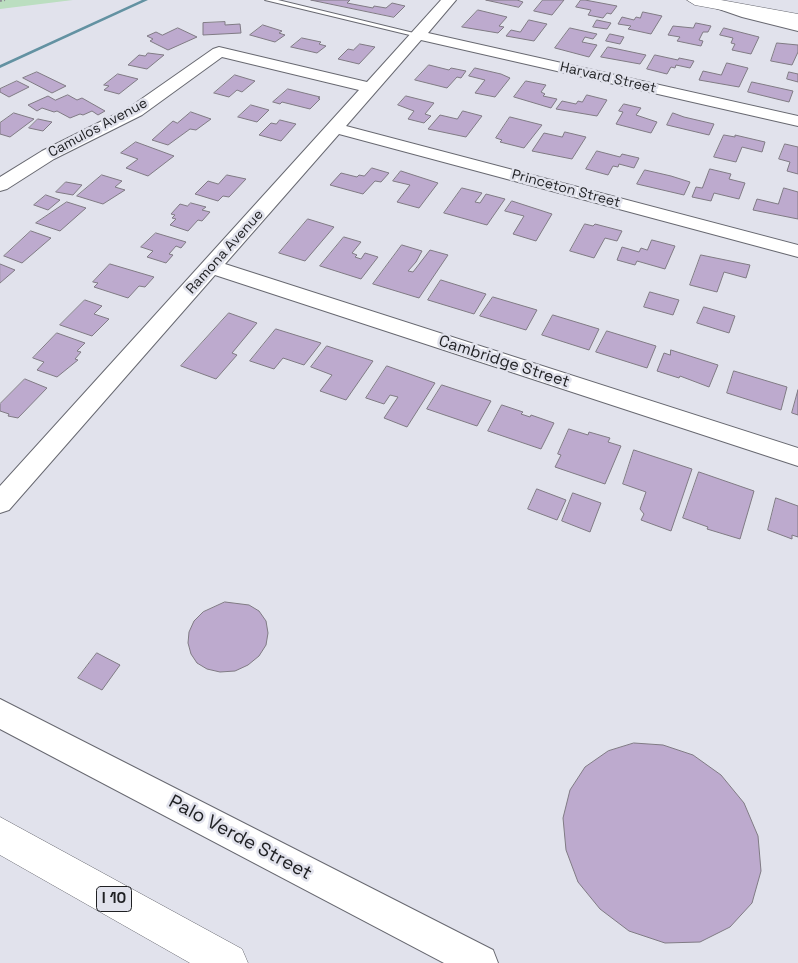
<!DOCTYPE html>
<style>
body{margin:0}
canvas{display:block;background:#e1e2ec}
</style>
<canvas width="798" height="963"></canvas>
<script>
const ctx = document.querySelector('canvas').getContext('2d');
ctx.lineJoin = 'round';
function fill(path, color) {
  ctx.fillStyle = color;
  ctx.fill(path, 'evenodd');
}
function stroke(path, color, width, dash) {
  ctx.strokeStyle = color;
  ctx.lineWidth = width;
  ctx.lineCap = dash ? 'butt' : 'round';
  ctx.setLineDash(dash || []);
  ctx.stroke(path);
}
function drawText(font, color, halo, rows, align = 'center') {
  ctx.font = font + ' "Space Grotesk",sans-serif';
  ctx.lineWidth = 5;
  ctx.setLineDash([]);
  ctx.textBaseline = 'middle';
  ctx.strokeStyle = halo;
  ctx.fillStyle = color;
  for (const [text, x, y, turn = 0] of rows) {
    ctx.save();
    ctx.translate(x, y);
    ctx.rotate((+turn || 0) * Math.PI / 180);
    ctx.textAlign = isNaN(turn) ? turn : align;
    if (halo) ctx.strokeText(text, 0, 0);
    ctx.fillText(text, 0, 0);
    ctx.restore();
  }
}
fill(new Path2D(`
 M0 0H73L0 9Z`), '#bbdec0');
fill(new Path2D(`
 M142 0H148L0 68V65Z`), '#6392a2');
const building = new Path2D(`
 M311 0H350L347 3 373 8 374 6 386 8 392 3 405 6 394 17Z
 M486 0H517L523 2 519 7Z
 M543 0H564L552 15 534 11Z
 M581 0H585L617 6 611 14 607 13 603 18 588 15 591 10 576 7Z
 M478 10 507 17 499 26 504 27 498 33 462 27Z
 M643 12 662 16 651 34 628 29 631 26 618 24 622 17 634 20 636 17 640 18Z
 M529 20 547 24 534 41 506 36 511 30 520 32Z
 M597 20 611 23 607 29 593 27Z
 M225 22V25L240 24 241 33 203 35V23Z
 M696 23 711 26 708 32H703L699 40 703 41 701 46 677 41 680 37 668 35 673 26 693 28Z
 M263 25 282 31 279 33 285 35 275 42 250 35Z
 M178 28 197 37 168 50 150 41 153 39 147 36 156 32 162 35Z
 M570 28 597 34 593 39 585 37 582 42 597 45 589 57 555 48Z
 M724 28 759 37 751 54 732 50 735 44 731 43 733 38 720 35Z
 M610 34 624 37 620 44 606 41Z
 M302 38 321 42 319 44 326 46 317 53 291 47Z
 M777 43 798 45V52L792 65 771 61Z
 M360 44 375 47 359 64 338 59 348 49 353 50Z
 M608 47 646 55 640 64 601 57Z
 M148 53 164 55 147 69 128 65 139 55 145 56Z
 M655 55 678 60 679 58 694 61 690 68 676 65 675 68 671 67 667 74 647 69Z
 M727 63 748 68 739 87 699 80 703 71 721 75Z
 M429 65 449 70 451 68 466 71 461 78 457 77 447 88 415 80Z
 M475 68 501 74 510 78 495 97 475 93 485 80 469 76Z
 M37 72 66 86 52 93 23 78Z
 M789 72 798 74V82L787 79Z
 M118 74 138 79 119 94 104 90 109 86 104 85Z
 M235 75 255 81 242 92 237 90 229 97 214 93Z
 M17 81 29 87 9 97 0 92V89Z
 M526 81 546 85 541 92 545 94 543 96 557 99 551 108 514 97Z
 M752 82 793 91 789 102 748 92Z
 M288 89 320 97 318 98 320 99 310 109 282 102 280 104 273 102Z
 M68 95 77 100 82 98 105 111 98 115 92 111 83 115 80 114 70 118 57 111 54 112 42 108 37 111 28 105 48 96 55 100Z
 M587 95 607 100 597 116 556 109 562 101 576 104 578 101 582 102Z
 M406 96 434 103 425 114 431 116 424 123 408 119 414 111 398 105Z
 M624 104 641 108 636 115 657 122 651 133 616 124 623 112 619 111Z
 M251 105 269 110 257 122 238 117Z
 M463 111 482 116 466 137 428 129 440 115 457 119Z
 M191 112 211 119 196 130 190 129 168 145 152 140 173 121 177 123Z
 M14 113 34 119 10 137 0 134V123Z
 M673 113 684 117 714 124 709 135 667 125Z
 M510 117 542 125 524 148 500 142 502 140 496 138Z
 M38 119 52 122 43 131 29 128Z
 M280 120 296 124 281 141 259 135 271 123 276 124Z
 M565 132 586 137 572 159 532 151 544 133 562 137Z
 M724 135 735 137V135L765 142 762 152 742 147 736 162 714 157Z
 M136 142 174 156 148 176 126 168 138 159 121 153Z
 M785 144 798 147V174L787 171 790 162 779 159Z
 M597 151 620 157 622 154 639 158 634 168 619 164 618 167 613 166 608 175 586 169Z
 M372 168 389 173 381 182 375 181 363 194 330 185 341 173 357 177 359 175 364 176Z
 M710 169 731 174 729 179 745 183 739 199 714 193 711 201 692 197 696 187 702 188Z
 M645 170 671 176 690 182 684 195 637 184Z
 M401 171 438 183 419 208 397 202 410 185 393 181Z
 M102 175 122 181 115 187 125 190 103 204 77 196Z
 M227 175 246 179 229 197 223 196 218 201 195 194 208 181 218 184Z
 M66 182 82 185 73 195 56 192Z
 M462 188 482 193 475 202 480 203 486 194 505 199 487 225 444 213Z
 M784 188 798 192V219L753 210 757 199 778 204Z
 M46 195 60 200 48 210 34 205Z
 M512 201 552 214 536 241 513 234 524 216 505 211Z
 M67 202 86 208 60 231 36 223Z
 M191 203 206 207 202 210 210 212 202 221 198 220 188 231 170 225 176 219 172 218 175 215 171 214 180 204 187 206Z
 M308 219 334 227 305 261 279 253Z
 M585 224 593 226 595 224 622 231 617 241 605 238 594 258 570 251Z
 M31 231 51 238 22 263 4 256Z
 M156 233 186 242 181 248 176 246 169 254 173 255 166 263 147 257 153 251 141 247Z
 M344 237 361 242 352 253 357 255 355 257 361 259 365 253 378 257 361 279 320 266Z
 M652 240 675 246 665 269 637 261 635 265 617 260 622 247 639 252 641 248 647 250Z
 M402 245 422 251 416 262 408 271 413 272 430 250 448 255 419 298 373 284Z
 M701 255 750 265 746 278 724 272 717 292 690 285Z
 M0 264 15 270 0 283Z
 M110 264 154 277 145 287 139 286 128 298 94 287 98 283 93 282Z
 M441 280 486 294 474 314 428 300Z
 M650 292 679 300 673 315 644 307Z
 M493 297 537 310 526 330 480 316Z
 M85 300 102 306 94 314 109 319 92 336 60 325Z
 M704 307 735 316 729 333 697 323Z
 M229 313 257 323 232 353 237 355 216 379 181 366Z
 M553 315 599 329 589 350 542 335Z
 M276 329 321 343 304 365 283 358 274 369 250 361Z
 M607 331 656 346 647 368 596 352Z
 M57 333 85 343 77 351 81 352 75 359 78 360 57 377 37 370 44 362 33 358Z
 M327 346 373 361 346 400 320 391 332 375 311 367Z
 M671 350 718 365 709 387 680 376 679 378 657 371 664 353 670 355Z
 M387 366 435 383 407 427 384 418 398 397 390 395 384 404 366 398Z
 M734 371 787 387 781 410 727 393Z
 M25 379 47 388 18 418 8 416 9 414 0 411V404Z
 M442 385 491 401 477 426 427 409Z
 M798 390V415L792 413Z
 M502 405 523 412 521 414 530 417 531 415 554 423 541 449 488 431Z
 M569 429 588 435 589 432 610 438 608 442 621 446 605 484 555 467 561 455 558 454Z
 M634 450 692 469 671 531 641 520 644 514 640 509 646 492 623 484Z
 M699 472 754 491 740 539 707 529 708 527 683 518Z
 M537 489 566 500 557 520 528 509Z
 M573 493 601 503 590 532 562 521Z
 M776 498 798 506V537L792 535V539L768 530Z
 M225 602 249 605 259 611 266 621 268 633 266 645 259 656 248 665 235 671 220 672 207 669 197 663 191 654 188 643 189 632 194 621 203 612Z
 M97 653 120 665 102 690 78 678Z
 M634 743 663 745 693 755 721 775 744 803 758 836 761 871 752 903 730 927 700 942 665 943 629 931 600 909 578 882 566 850 563 818 570 790 585 767 608 751Z`);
fill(building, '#bdaace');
stroke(building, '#807b84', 1);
const lane = new Path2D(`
 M265 0H278L422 35 418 37Z`);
const street = new Path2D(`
 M441 0H456L428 33 798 116V126L421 40 346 126 798 245V257L339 134 225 264 798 448V466L215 275 9 510 0 513V486L359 90 222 57 142 115 54 159 7 189 0 191V177L42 151 130 107 213 49 219 47 367 82Z
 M721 1 798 21V31L742 17 716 8 714 5Z
 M0 699 493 950 498 963H444L0 729Z`);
const secondary = new Path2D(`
 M687 0H721L798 14V24L695 5Z`);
const highway = new Path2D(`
 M0 817 242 949 248 963H190L0 855Z`);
stroke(lane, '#686971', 2);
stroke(street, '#686971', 2);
stroke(secondary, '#686971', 1);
stroke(highway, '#686971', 1);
stroke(new Path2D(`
 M0 1 5 0`), '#8e8f96', 2, [2, 2]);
fill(lane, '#fff');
fill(street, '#fff');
fill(secondary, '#fff');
fill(highway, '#fff');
drawText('14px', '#1f2023', '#e1e2ec', [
 ["Harvard Street",608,78,13],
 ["Camulos Avenue",98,128,-28],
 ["Princeton Street",566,189,15],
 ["Ramona Avenue",225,252,-48]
]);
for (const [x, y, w] of [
 [114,899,35]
]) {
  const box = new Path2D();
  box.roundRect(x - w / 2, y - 12.5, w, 25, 4);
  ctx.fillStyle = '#e1e2ec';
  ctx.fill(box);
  stroke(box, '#1f2023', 1);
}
drawText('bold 15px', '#1f2023', null, [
 ["I 10",114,899]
]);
drawText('16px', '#1f2023', '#e1e2ec', [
 ["Cambridge Street",504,362,18]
]);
drawText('19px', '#1f2023', '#e1e2ec', [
 ["Palo Verde Street",240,838,28]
]);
</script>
